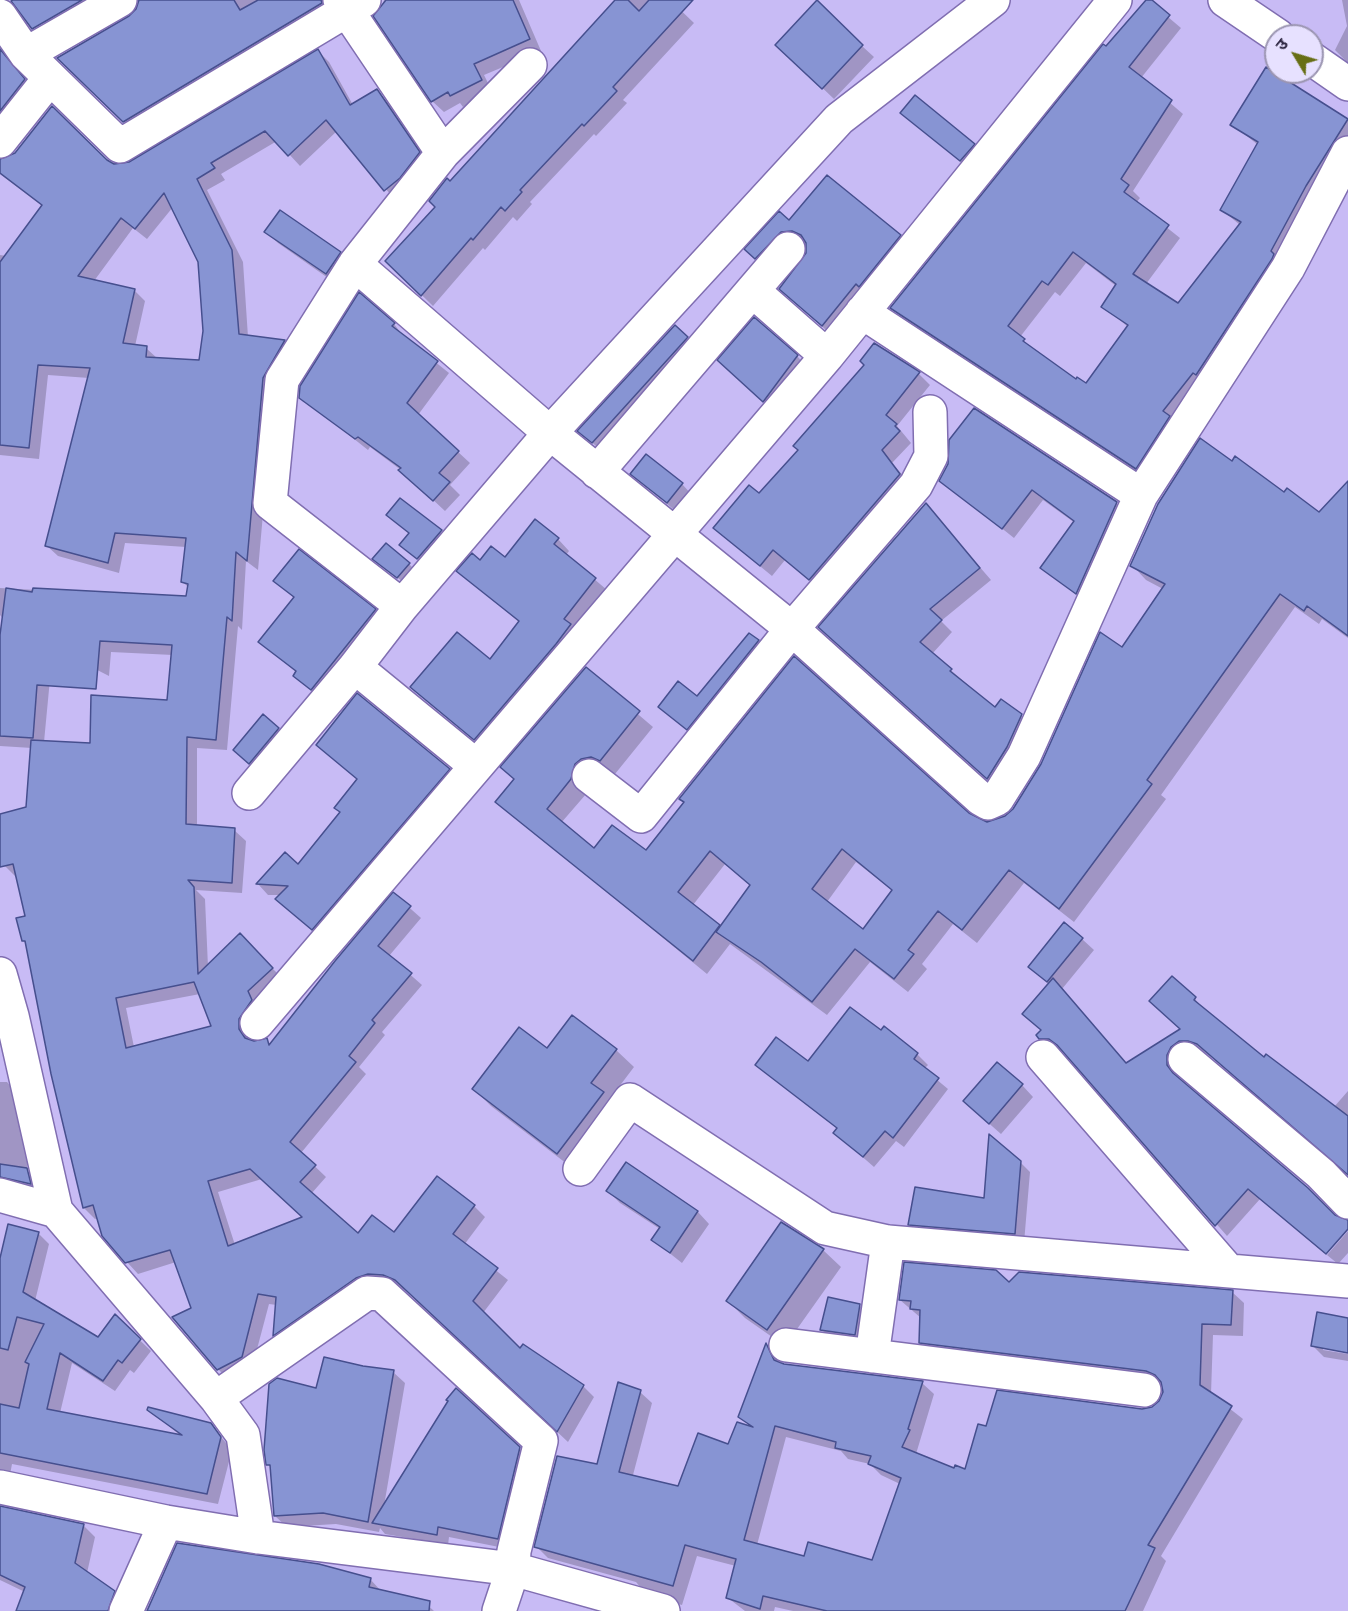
<!DOCTYPE html>
<meta charset="utf-8">
<style>
body{margin:0}
#map{position:relative;width:1348px;height:1611px;overflow:hidden;background:#c8bbf5;font-family:Mulish,"Noto Sans Devanagari",sans-serif}
canvas{display:block}
.north{position:absolute;left:1264px;top:24px;width:60px;height:60px;box-sizing:border-box;background:#e7e1ff;border:2px solid #9b95b1;border-radius:50%;rotate:308deg;font-size:16px;font-weight:700;line-height:24px;text-align:center;color:#29223d}
.north::after{content:'';display:block;margin:auto;width:21px;height:27px;background:#676e15;clip-path:polygon(50% 0,100% 100%,50% 72%,0 100%)}
</style>
<div id="map">
<canvas width="1348" height="1611"></canvas>
<div class="north">उ</div>
</div>
<script>
const ctx = document.querySelector('canvas').getContext('2d');
ctx.lineJoin = 'round';
function fill(path, color) {
  ctx.fillStyle = color;
  ctx.fill(path, 'evenodd');
}
function stroke(path, color, width, dash) {
  ctx.strokeStyle = color;
  ctx.lineWidth = width;
  ctx.lineCap = dash ? 'butt' : 'round';
  ctx.setLineDash(dash || []);
  ctx.stroke(path);
}
fill(new Path2D(`
 M30 0H113L54 34 43 22Z
 M140 0H337L135 133 61 60 131 17 138 10Z
 M384 0H519L541 51 484 75 492 91 463 107 460 103 444 112 432 101 381 10Z
 M616 0H670L694 23 623 100 627 103 596 136 594 134 530 202 532 204 517 221 513 217 485 250 483 248 433 306 387 261 437 207 450 183Z
 M1148 0 1181 28 1141 78 1183 114 1133 191 1140 198 1136 203 1180 238 1146 284 1178 305 1240 225 1222 210 1258 145 1232 124 1267 69 1348 119V150L1148 480 904 320 892 308ZM1086 263 1116 286 1103 306 1128 327 1086 385 1076 381 1036 353 1020 337 1055 292 1060 296Z
 M1342 0H1348V63L1335 50 1347 26Z
 M862 46 874 57 834 99 789 56Z
 M0 47 21 77 34 91 0 124Z
 M318 51 329 62 353 105 377 91 388 102 430 164 396 201 337 131 300 166 277 141 221 174 225 180 207 190 243 262 248 337 284 341 295 352 274 390 258 570 246 561 242 630 238 626 227 750 197 748V826L234 830 246 841 242 893 196 890 205 899 208 967 240 936 283 979 249 1031 250 1041 254 1043 266 1040 271 1045 394 894 421 918 389 956 422 985 382 1032 385 1035 359 1067 366 1074 301 1153 326 1177 311 1194 358 1235 394 1234 437 1178 474 1206 485 1217 464 1245 508 1280 483 1313 520 1350 583 1386 594 1397 568 1442 407 1291 396 1286 285 1346 275 1335 277 1305 269 1304 252 1368 229 1380 218 1369 176 1262 138 1274 127 1262 98 1218 95 1219 84 1208 27 944 23 941 26 917 16 877 5 866 0 843V816L28 809 32 748 0 746V657L50 679 44 742 91 744 169 702 173 655 111 652 109 676 9 625 0 615V588L187 598 189 588 182 581 186 547 125 543 119 573 58 556 46 545 89 378 48 375 39 459 0 455V255L7 256 42 206 0 174V159L106 161 122 166ZM173 207 199 261 205 331 200 362 158 359 146 348 135 346 145 301 134 290 94 281 133 228 147 239ZM200 994 213 1027 134 1047 126 1008ZM262 1179 304 1218 235 1245 218 1192Z
 M902 113 974 145 985 156 973 172Z
 M789 222 900 236 911 248 834 337 792 300 808 253 807 243H793L767 270 746 249Z
 M266 232 340 253 351 265 338 285 278 243Z
 M394 324 404 337 449 373 418 415 470 463 450 485 460 495 445 511 401 470 370 447 368 450 301 397Z
 M687 338 698 350 604 453 579 431Z
 M875 345 919 374 930 385 897 426 911 443 892 463 912 486 822 590 785 560 772 576 727 539 866 365Z
 M797 356 808 368 776 412 731 372Z
 M1232 463 1319 514 1348 484V638L1322 619 1319 624 1295 607 1161 795 1166 799 1074 922 1024 883 977 943 953 924 922 964 927 969 908 992 870 962 827 1015 730 944 707 974 497 802 515 780 586 670 653 727 615 774 606 771 561 823 594 850 646 852 968 814 986 823 1005 817 1014 810 1163 589 1146 580 1132 565ZM856 862 893 891 864 931 827 902ZM725 864 751 886 721 927 693 905Z
 M949 464 1116 503 1127 514 1087 603 1042 568 1075 523 1043 500 1014 538 941 480Z
 M632 474 682 484 693 496 679 514Z
 M400 500 453 543 430 570 401 545 410 534 388 515Z
 M926 505 991 580 941 621 952 632 932 654 996 709 1021 715 1033 727 999 790 832 639Z
 M558 539 569 551 566 555 607 590 486 750 412 687 490 661 520 623 459 571 481 562 505 560Z
 M380 564H409L414 569 403 582Z
 M275 581 375 610 386 622 323 701 295 676 297 673 260 642 294 598Z
 M758 641 769 653 699 740 660 707 697 699Z
 M263 716 290 740 261 774 246 762Z
 M318 745 449 770 459 780 323 940 288 909 281 895H268L258 884 285 854 299 866 341 813 358 780Z
 M1082 939 1094 950 1062 989 1127 1064 1182 1030 1162 1012 1195 999 1205 1011 1265 1059 1334 1107 1348 1091V1173L1210 1056 1200 1051 1177 1068 1178 1079 1335 1217 1348 1221V1227L1324 1253 1260 1199 1227 1236 1067 1053 1052 1050 1040 1038 1042 1031 1024 1014 1049 984 1030 966Z
 M573 1017 616 1050 634 1067 609 1100 620 1111 575 1170 491 1106 474 1089 547 1051Z
 M884 1029 917 1054 928 1065 924 1069 948 1089 904 1147 896 1141 874 1167 835 1133 838 1129 757 1065 809 1064Z
 M0 1082H7L18 1094 21 1105 20 1131 29 1140 27 1171 38 1181 41 1195 0 1192Z
 M1022 1085 1033 1097 1001 1134 976 1112Z
 M1020 1162 1030 1172 1024 1243 919 1234 909 1224 985 1200Z
 M626 1164 698 1212 709 1224 682 1263 653 1240 660 1229 620 1203 608 1191Z
 M1348 1231V1253L1338 1264 1327 1255Z
 M38 1233 49 1244 35 1301 98 1339 115 1316 151 1351 134 1373 130 1370 115 1391 72 1363 60 1413 181 1436 149 1410 210 1424 232 1450 218 1504 12 1464 9 1480 0 1484V1264Z
 M823 1250 841 1267 785 1346 745 1318 728 1301Z
 M1009 1284 1232 1292 1244 1303 1243 1336 1213 1335 1211 1394 1243 1419 1161 1556 1166 1561 1143 1611H793L775 1607 774 1611H745L728 1598 736 1566 697 1556 682 1605 647 1595 636 1582 548 1558 536 1546 598 1466 640 1392 652 1403 633 1475 678 1488 753 1429 740 1416 766 1346 781 1364 922 1383 934 1394 916 1454 954 1470 965 1471 987 1428 1142 1410 1152 1408 1160 1402 1164 1392 1163 1384 1159 1383 932 1354 921 1342V1318L900 1300ZM786 1437 841 1451 848 1459 870 1464 881 1475 900 1484 873 1561 805 1558 757 1545Z
 M860 1306 871 1317 866 1346 833 1341 822 1330Z
 M1348 1320V1351L1323 1346V1350L1348 1354V1361L1324 1357 1312 1345Z
 M363 1368 393 1372 405 1383 384 1506 449 1401 519 1448 531 1460 509 1549 449 1537 448 1545 385 1534 380 1528 379 1532 336 1524 287 1527 275 1516 272 1468 268 1464 317 1390Z
 M0 1508 83 1525 95 1537 87 1573 125 1603 122 1611H18L25 1592 0 1580Z
 M178 1544 370 1579 382 1592 423 1601 434 1611H146Z`), '#0003');
const building = new Path2D(`
 M13 0H82L32 29 11 1Z
 M139 0H234L240 10 258 0H321L322 3 123 122 57 58 129 16 136 9Z
 M386 0H513L530 39 474 64 482 80 450 96 448 92 431 102 373 16Z
 M615 0H628L639 11 649 0H693L613 87 617 91 584 126 582 124 520 190 522 192 505 211 501 207 473 240 471 238 421 296 385 261 435 207 429 201 447 178 450 181Z
 M817 0 863 45 822 89 775 45Z
 M1146 0H1152L1170 15 1129 67 1172 100 1121 179 1129 185 1124 192 1169 225 1133 274 1178 303 1241 222 1220 210 1258 142 1230 125 1266 67 1348 119 1306 186 1271 251 1274 254 1272 259 1196 375 1193 373 1163 411 1170 416 1136 469 890 308 1103 44 1106 46ZM1073 252 1116 284 1101 307 1128 325 1086 383 1077 377 1076 379 1023 341 1025 339 1008 326 1042 281 1048 285Z
 M0 49 25 79 0 111Z
 M318 49 350 105 377 89 420 152 400 178 384 191 326 120 288 156 265 131 211 163 215 168 197 179 232 250 239 334 285 340 263 378 247 561 236 552 232 621 227 617 216 740 187 737 186 824 235 828 232 883 188 880 194 887 198 974 240 933 273 968 248 991 252 1000 239 1019V1029L245 1038 254 1041 267 1038 269 1045 335 961 393 892 411 906 378 946 412 973 372 1020 375 1023 349 1056 356 1062 290 1142 316 1165 300 1182 358 1233 372 1215 394 1232 437 1176 475 1205 453 1234 498 1268 473 1301 520 1348 523 1344 584 1385 557 1432 395 1280 383 1275 368 1274 356 1278 273 1336 276 1297 258 1294 242 1357 217 1370 172 1317 191 1308 170 1250 125 1263 102 1236 93 1205 83 1208 51 1074 25 941H22L16 918 25 916 13 864 0 867V814L26 807 31 740 90 743 91 695 167 700 172 645 100 641 96 689 37 685 33 738 0 736V635L6 588 32 592 33 588 186 596 188 584 181 582 186 538 115 533 108 563 45 546 90 368 38 365 29 448 0 445V262L42 205 0 173V159L15 153 52 106 107 160 114 164 129 162ZM164 193 198 262 203 331 199 360 146 357 147 346 123 343 135 289 78 276 121 218 135 229ZM194 982 211 1026 126 1048 116 998ZM250 1169 302 1217 228 1246 208 1181Z
 M915 95 975 144 960 161 900 113Z
 M827 175 901 235 859 287 856 284 822 326 779 289 806 253V243L801 235 792 231 781 232 755 259 744 249 779 211 789 220Z
 M280 210 341 252 326 274 264 232Z
 M359 292 395 323 392 326 438 361 407 403 459 451 439 473 450 482 433 501 398 470 401 468 358 437 355 439 299 398 300 386Z
 M754 317 798 355 763 402 717 360Z
 M675 325 688 337 592 443 577 431Z
 M874 343 920 372 886 415 897 424 895 426 900 431 882 450 900 474 809 580 773 550 760 566 713 528 749 485 759 493 798 450 793 446 864 365 860 361Z
 M974 408 1117 502 1076 594 1040 568 1074 521 1032 490 1002 529 939 481 948 464 949 440Z
 M1200 438 1232 461 1235 456 1284 492 1287 488 1319 512 1348 481V636L1307 606 1304 611 1280 594 1147 780 1152 784 1059 909 1009 870 962 930 938 911 908 950 914 954 894 979 855 949 812 1002 761 962 716 932 750 885 710 851 678 892 720 925 693 961 495 802 514 779 500 767 586 667 640 711 600 761 591 757 581 759 575 764 571 779 547 809 594 848 612 825 646 850 684 802 679 799 794 656 969 813 987 822 1005 816 1013 809 1041 764 1100 632 1122 647 1165 584 1130 566 1158 504ZM842 849 892 890 863 929 812 889Z
 M646 454 683 483 667 503 630 474Z
 M400 498 442 530 417 559 399 545 409 533 386 515Z
 M926 503 980 568 930 609 942 620 920 642 952 669 950 671 995 707 1001 699 1022 714 1007 747 987 779 818 627Z
 M535 519 559 538 554 544 596 578 564 619 571 624 556 644 474 740 410 687 457 632 490 659 519 621 456 571 472 553 480 560 491 546 505 557Z
 M386 543 410 563 397 578 372 559Z
 M299 549 376 609 311 690 293 676 296 671 258 642 294 597 273 581Z
 M749 633 759 640 687 730 658 707 678 681 697 696Z
 M357 693 450 769 312 930 275 899 288 886 256 884 285 852 298 864 340 812 334 808 357 779 316 745Z
 M263 714 279 728 249 764 233 750Z
 M1064 922 1083 938 1047 982 1028 967Z
 M1172 976 1196 997 1194 1000 1264 1057 1266 1054 1348 1116V1175L1197 1044 1188 1041H1179L1171 1047 1167 1055V1065L1173 1073 1308 1188 1335 1215 1348 1220V1229L1326 1254 1248 1189 1215 1226 1057 1045 1049 1039H1039L1036 1035 1041 1030 1022 1014 1053 978 1126 1063 1180 1029 1149 1001Z
 M850 1007 881 1030 884 1026 918 1053 914 1059 939 1078 893 1138 885 1131 863 1157 833 1133 837 1128 755 1065 776 1037 808 1061Z
 M572 1015 617 1049 591 1083 604 1092 557 1154 472 1089 519 1027 547 1048Z
 M997 1062 1023 1084 989 1124 963 1101Z
 M989 1134 1021 1161 1015 1234 908 1225 915 1187 984 1198Z
 M626 1162 698 1211 670 1253 651 1240 660 1227 606 1191Z
 M0 1164 27 1168 31 1184 0 1177Z
 M781 1222 824 1249 767 1330 726 1301Z
 M8 1224 39 1232 23 1292 98 1337 115 1314 141 1339 122 1363 118 1360 103 1381 60 1353 47 1409 182 1435 147 1410 148 1407 211 1423 221 1437 207 1494 0 1453V1404L19 1408 29 1364 25 1362 44 1324 17 1317 8 1350 0 1348V1258Z
 M904 1262 996 1270 1009 1282 1019 1272 1233 1290 1231 1325 1202 1324 1200 1385 1232 1406 1148 1545 1155 1548 1125 1611H827L763 1596 760 1609 726 1598 736 1559 685 1545 673 1586 534 1547 557 1456 597 1464 618 1382 641 1390 619 1472 678 1486 698 1433 728 1444 737 1422 753 1427 738 1417 766 1343 774 1360 784 1364 923 1381 908 1429 910 1430 902 1447 954 1468 955 1465 965 1469 978 1424 986 1426 997 1390 1142 1409 1152 1407 1159 1401 1163 1392 1161 1382 1155 1375 1146 1371 919 1343 920 1310 910 1309 911 1301 899 1300ZM775 1426 836 1442 835 1448 871 1456 868 1464 901 1478 872 1560 808 1542 804 1556 744 1540Z
 M828 1297 860 1304 855 1335 820 1330Z
 M1317 1312 1348 1318V1353L1311 1346Z
 M324 1357 363 1366 394 1370 368 1522 323 1513 274 1516 270 1465H266L264 1450 269 1384 277 1378 316 1388Z
 M456 1388 520 1447 498 1539 438 1527 437 1535 372 1523 448 1401 446 1400Z
 M0 1506 84 1524 75 1563 115 1591 108 1611H16L25 1587 0 1575Z
 M177 1543 319 1564 371 1578 369 1587 430 1601 429 1611H147Z`);
fill(building, '#8794d3');
stroke(building, '#464f8e', 1.5);
const minor = new Path2D(`
 M340 0 443 153
 M1225 0 1278 36
 M0 16 26 54 120 146 364 0
 M26 54 120 0
 M1312 59 1348 84
 M0 141 50 78
 M355 264 550 433 792 629 981 799 988 803 997 799 1024 756 1141 495 1288 268 1348 153
 M753 291 827 356
 M862 312 1141 495
 M597 472 788 249
 M402 606 270 503 282 380 355 264 443 153 530 65
 M355 667 475 765
 M589 776 641 816 792 629 916 485 931 456 930 412
 M249 793 355 667 402 606 550 433 839 119 993 0
 M0 974 12 1016 56 1211 216 1398 243 1435 258 1537
 M257 1023 827 356 1115 0
 M1043 1057 1227 1269
 M1185 1059 1321 1174 1348 1202
 M580 1169 630 1100 825 1228 888 1242 1348 1281
 M0 1195 56 1211
 M786 1345 1144 1390
 M872 1356 888 1242
 M216 1398 367 1293 382 1294 541 1441 514 1551 513 1569 499 1611
 M0 1487 166 1522 258 1537 513 1569 663 1611
 M126 1611 166 1522`);
stroke(minor, '#806eb1', 36);
stroke(minor, '#fff', 33);
</script>
